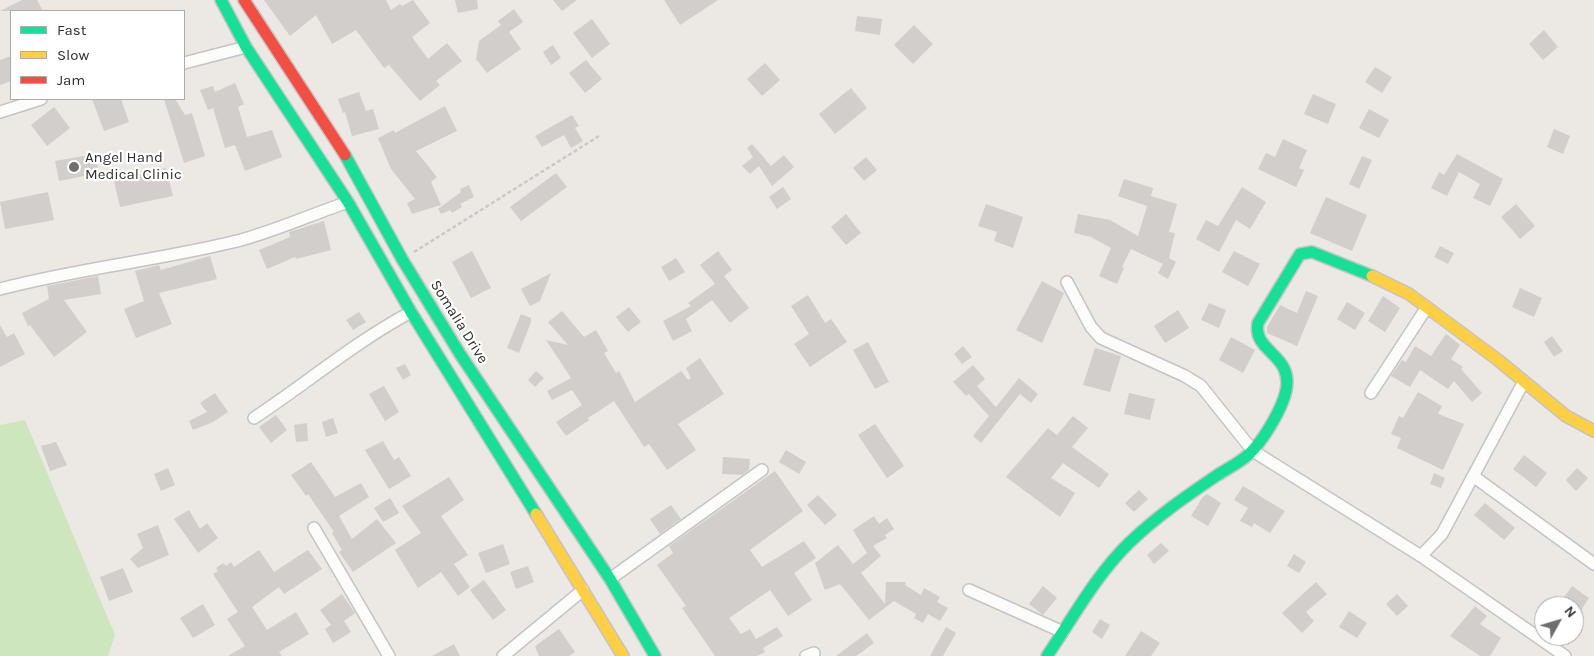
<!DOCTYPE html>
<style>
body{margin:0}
#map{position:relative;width:1594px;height:656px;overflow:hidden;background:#ece8e4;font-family:Karla,sans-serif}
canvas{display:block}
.legend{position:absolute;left:10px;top:10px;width:175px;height:90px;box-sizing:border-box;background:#fff;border:1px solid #ababab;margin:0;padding:6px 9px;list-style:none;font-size:15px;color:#2e2e2e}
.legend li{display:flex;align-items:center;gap:10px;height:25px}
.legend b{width:25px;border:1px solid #ababab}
.north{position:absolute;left:1534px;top:596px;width:50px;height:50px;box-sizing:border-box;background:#fff;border:1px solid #ababab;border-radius:50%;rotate:51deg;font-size:14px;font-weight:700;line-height:20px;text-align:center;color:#2e2e2e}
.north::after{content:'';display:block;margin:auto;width:18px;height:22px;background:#706f6e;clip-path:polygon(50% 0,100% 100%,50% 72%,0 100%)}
</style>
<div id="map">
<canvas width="1594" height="656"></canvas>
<ul class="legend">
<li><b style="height:6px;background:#16e098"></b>Fast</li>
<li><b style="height:6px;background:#ffcf43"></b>Slow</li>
<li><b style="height:6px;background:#f24e42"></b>Jam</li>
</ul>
<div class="north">N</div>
</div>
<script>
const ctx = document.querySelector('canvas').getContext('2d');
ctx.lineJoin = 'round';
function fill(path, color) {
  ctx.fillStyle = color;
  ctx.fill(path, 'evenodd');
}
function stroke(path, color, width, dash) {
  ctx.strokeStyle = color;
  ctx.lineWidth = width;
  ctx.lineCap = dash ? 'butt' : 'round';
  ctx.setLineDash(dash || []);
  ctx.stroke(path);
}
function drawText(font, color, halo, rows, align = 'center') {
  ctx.font = font + ' Karla,sans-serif';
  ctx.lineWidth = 4.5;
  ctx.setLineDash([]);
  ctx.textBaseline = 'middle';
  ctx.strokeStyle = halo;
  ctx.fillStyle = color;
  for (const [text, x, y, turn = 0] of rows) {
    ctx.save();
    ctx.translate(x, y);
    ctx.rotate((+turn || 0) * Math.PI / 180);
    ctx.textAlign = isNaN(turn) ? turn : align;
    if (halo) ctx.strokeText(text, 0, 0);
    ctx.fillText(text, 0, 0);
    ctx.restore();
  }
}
fill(new Path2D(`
 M25 420 115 635 108 656H0V425Z`), '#cee6be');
fill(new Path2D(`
 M22 0H37L43 11H0Z
 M264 0H386L391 10 400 4 402 6 413 0 430 23 412 37 428 59 447 43 462 61 436 81 440 85 420 101 389 65 384 68 356 30 332 44 316 15 290 36Z
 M455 0H477L478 9 458 13Z
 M553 0H577L562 11Z
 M664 0H718L680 25Z
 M514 9 523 22 509 32 521 49 487 73 476 59 479 41 501 25 498 21Z
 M857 16 882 19 880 35 855 31Z
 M592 19 610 44 592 58 573 33Z
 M914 25 933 44 913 64 894 45Z
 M1544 30 1558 47 1543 60 1529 44Z
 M553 45 561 58 551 65 543 52Z
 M11 56V81L0 85V60Z
 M586 60 602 79 585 93 569 73Z
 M765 63 780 80 762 96 747 79Z
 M1375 67 1392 77 1382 93 1365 82Z
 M235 83 244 104 238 107 247 137 272 130 282 157 245 171 235 145 225 148 213 108 208 110 200 90 213 86 215 92Z
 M851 88 867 108 835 134 819 114Z
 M359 92 366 111 373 109 379 129 352 136 345 112 343 113 338 99Z
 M1313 94 1336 104 1328 124 1304 114Z
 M92 99H121L129 122 104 131Z
 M164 99H175L185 115 192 113 205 156 184 163Z
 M445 106 457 131 416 151 437 177 431 182 441 205 412 214 407 203 415 199 391 169 378 138 394 130 395 133Z
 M54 107 70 128 47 146 31 125Z
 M1369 109 1389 120 1379 138 1359 128Z
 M572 115 579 126 575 128 583 141 571 148 564 135 542 147 535 136Z
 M1554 129 1570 136 1563 154 1547 147Z
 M1283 139 1307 150 1299 168 1304 170 1296 187 1258 169 1266 153 1275 157Z
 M752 144 771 166 784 155 794 167 772 186 759 166 750 174 742 166 753 157 747 148Z
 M95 154 99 173 59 181 55 161Z
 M1457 154 1503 179 1490 206 1473 198 1480 184 1459 172 1447 196 1431 188 1439 172 1444 175Z
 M1362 156 1372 160 1359 189 1349 184Z
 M866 157 877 170 864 181 853 168Z
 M166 168 173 196 120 207 114 181Z
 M556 173 567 187 521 221 510 207Z
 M1124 179 1153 188 1151 196 1177 204 1169 232 1175 233 1169 258 1176 262 1168 279 1158 273 1163 264 1131 249 1122 267 1124 268 1117 284 1099 276 1111 248 1091 237 1074 233 1078 214 1110 220 1138 236 1147 206 1118 196Z
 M469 185 474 197 460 204 462 207 452 213 450 210 441 214 438 209 461 192 460 189Z
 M783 187 791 199 777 209 769 197Z
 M1242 187 1266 202 1250 229 1236 220 1219 252 1196 239 1206 220 1218 226Z
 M48 192 54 220 5 229 0 202Z
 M1326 197 1367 215 1352 251 1310 233Z
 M986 204 1023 217 1013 248 994 241 997 232 978 226Z
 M1516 204 1535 226 1520 239 1501 217Z
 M846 214 861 233 846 245 831 227Z
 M324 221 331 250 296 259 295 257 267 269 259 250 290 237 289 232Z
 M1440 246 1454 253 1448 264 1434 257Z
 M472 251 491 288 471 298 452 262Z
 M718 251 732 270 724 276 749 308 730 323 712 300 686 319 692 331 673 341 663 321 691 306 688 303 715 284 700 265Z
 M1234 251 1260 264 1248 286 1222 272Z
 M210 256 217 279 159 293 172 324 136 338 124 309 144 301 135 271 159 265 161 270Z
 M676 258 685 272 669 281 661 267Z
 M551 273 540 301 530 306 521 289Z
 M98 276 101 294 64 300 87 332 54 357 30 325 28 326 22 313 49 299 47 286Z
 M1042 281 1064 293 1042 343 1016 330Z
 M1520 288 1542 298 1534 317 1512 307Z
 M1306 291 1318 296 1297 346 1267 333V327L1280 305 1297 313Z
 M808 295 825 323 831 319 847 342 810 367 794 344 809 334 791 306Z
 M1383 296 1400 308 1385 332 1368 321Z
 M1347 302 1365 313 1355 330 1337 319Z
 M1209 303 1226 310 1219 328 1201 320Z
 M629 307 641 322 628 332 616 317Z
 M1178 310 1189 328 1165 343 1154 326Z
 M562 311 584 337 596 330 608 351 604 353 616 373 619 371 635 402 681 371 688 380 691 378 686 368 700 358 724 394 678 424 696 450 667 470 649 444 644 447 614 401 588 418 589 420 566 436 556 422 582 405 572 390 552 400 547 391 571 378 546 340 568 345 548 322Z
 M359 312 366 322 353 330 346 320Z
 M521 314 531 318V322L519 353 507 348Z
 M0 325 7 337 14 333 25 354 0 367Z
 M1446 334 1460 345 1451 359 1463 367 1461 369 1482 393 1472 402 1454 381 1448 389 1420 370 1410 387 1391 376 1402 360 1406 362 1415 346 1431 356Z
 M1552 336 1563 351 1554 357 1544 342Z
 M1231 337 1255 350 1243 373 1219 360Z
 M868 342 889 382 875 389 853 350Z
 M963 346 972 357 962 364 954 354Z
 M1095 348 1121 356 1110 392 1083 385Z
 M405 364 411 375 403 380 396 368Z
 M973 365 985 379 977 386 996 407 1019 378 1038 394 1031 403 1020 394 981 443 973 436 989 416 969 394 966 396 953 382Z
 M536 371 544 378 535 387 528 380Z
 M384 386 399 412 385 421 369 394Z
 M1418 392 1442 406 1438 414 1464 424 1443 470 1397 448 1401 438 1391 434 1399 416 1403 418Z
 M215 393 228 412 213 422 193 430 189 421 207 412 200 403Z
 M1129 393 1155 399 1150 420 1124 414Z
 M276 415 287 430 271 443 259 427Z
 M1073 416 1088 428 1072 447 1109 474 1099 488 1063 463 1051 478 1075 493 1060 517 1006 477 1048 428 1057 435Z
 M333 418 338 433 326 437 322 422Z
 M307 423 308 441 296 442 294 425Z
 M875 424 904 466 887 478 858 435Z
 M383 441 394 460 399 457 411 476 389 489 365 450Z
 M56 442 67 465 50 471 41 446Z
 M786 450 806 462 799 474 779 462Z
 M1524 455 1547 473 1536 487 1513 469Z
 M723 457 750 459 749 470 742 475 722 474Z
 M311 462 335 497 361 483 369 497 339 516 352 539 377 519 396 543 353 572 339 552 342 550 332 533 334 532 308 494 306 496 291 475Z
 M168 468 175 485 161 491 154 474Z
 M1577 468 1588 478 1576 491 1566 480Z
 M775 471 803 511 750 550 762 567 804 541 816 558 794 573 812 600 788 616 770 590 729 618 741 634 750 629 756 639 777 627 783 636 763 648 765 652 757 656H715L682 608 686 606 657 565 673 553 669 546Z
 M1434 473 1445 478 1441 488 1430 484Z
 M449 477 464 500 441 516 468 555 454 564 470 587 458 596 441 572 418 588 395 550 421 533 402 506Z
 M1243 486 1285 511 1270 533 1254 523 1252 527 1240 521 1248 508 1234 500Z
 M1139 490 1148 499 1134 512 1125 503Z
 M1207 494 1221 503 1208 526 1191 516 1202 498Z
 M818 495 837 515 825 525 807 505Z
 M390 498 399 513 383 522 374 508Z
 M1485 503 1515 528 1504 540 1474 515Z
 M671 505 681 519 660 534 650 519Z
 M189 510 200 529 207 523 218 538 198 553 174 519Z
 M874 516 879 524 887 518 894 529 885 535 887 538 873 546 881 556 861 573 885 604 886 582H906L905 585 921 595 924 588 940 597 937 602 948 608 940 621 928 614 923 623 914 618 916 614 894 601 869 620 840 584 825 590 815 563 838 545 853 564 867 553 853 530Z
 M158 525 169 555 138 568 130 559 143 548 137 534Z
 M1161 543 1169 551 1154 564 1147 555Z
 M503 544 510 564 486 573 478 553Z
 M259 550 274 572 308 550 322 569 284 594 279 587 252 607 267 630 296 612 309 634 279 652 282 656H228L245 646 227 619 238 612 213 574 218 571 216 568 223 563 226 566 231 562 234 567Z
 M1294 554 1306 562 1299 573 1287 566Z
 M528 566 534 582 516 589 510 572Z
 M123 568 133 592 109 601 100 577Z
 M484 580 506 610 493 620 470 590Z
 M1316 582 1327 594 1306 612 1314 621 1302 633 1282 613Z
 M1043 586 1057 598 1043 615 1029 604Z
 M1572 586 1589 598 1574 621V606H1567L1561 602Z
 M342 594 355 613 344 621 351 632 333 643 325 629 331 625 320 610Z
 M1397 594 1408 606 1397 616 1386 604Z
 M203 604 215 625 193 638 180 618Z
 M1475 606 1487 616 1480 624 1501 638 1490 656H1480L1450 636Z
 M1349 611 1367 623 1357 638 1339 627Z
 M1100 619 1110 625 1102 639 1092 632Z
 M946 627 956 633 943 656H930Z
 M559 629 575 652 569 656H539L535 646Z
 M1141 631 1160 643 1151 656H1125Z
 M867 633 874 643 856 656H836Z
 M454 644 460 656H432Z`), '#d1cecb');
const street = new Path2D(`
 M184 63 246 47
 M0 112 41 99
 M1067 282 1091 327 1101 338 1185 376 1201 386 1253 451 1421 556 1565 656
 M0 289C79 268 162 260 241 240 277 230 313 214 348 202
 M1371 393 1427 307
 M254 418C307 383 355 342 411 312
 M1473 476 1594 564
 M314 528 389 656
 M1421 556 1442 534 1523 383
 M610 579 762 470
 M969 590 1063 632
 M503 656 583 590
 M806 656 814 653`);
const fast = new Path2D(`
 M221 0 246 47 348 202 411 312 536 514
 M345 155 402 259 460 354 610 579 655 656
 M1047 656C1073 618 1096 575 1129 543 1156 517 1185 497 1216 476 1228 468 1244 461 1253 450 1265 437 1282 409 1286 391 1294 354 1252 352 1258 323L1300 254 1312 252 1372 276`);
const slow = new Path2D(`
 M1372 276 1409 294 1498 360 1566 416 1594 431
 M536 514 623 656`);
const jam = new Path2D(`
 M244 0 345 155`);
stroke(street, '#c5c4c5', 14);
stroke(fast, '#c5c4c5', 14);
stroke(slow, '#c5c4c5', 14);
stroke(jam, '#c5c4c5', 14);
stroke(new Path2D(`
 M414 252 599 136`), '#c9c9c8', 2.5, [4, 2.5]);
stroke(street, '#fcfcfb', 11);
stroke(fast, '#16e098', 11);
stroke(slow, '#ffcf43', 11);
stroke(jam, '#f24e42', 11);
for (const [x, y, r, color] of [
 [74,167,6,"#706f6e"]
]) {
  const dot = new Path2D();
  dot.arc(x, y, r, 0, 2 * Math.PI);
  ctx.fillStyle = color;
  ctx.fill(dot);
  stroke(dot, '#fff', 2);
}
drawText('15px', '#2e2e2e', '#fff', [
 ["Angel Hand",85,158],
 ["Medical Clinic",85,175]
], 'left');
drawText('15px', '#2e2e2e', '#fff', [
 ["Somalia Drive",459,322,58]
]);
</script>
